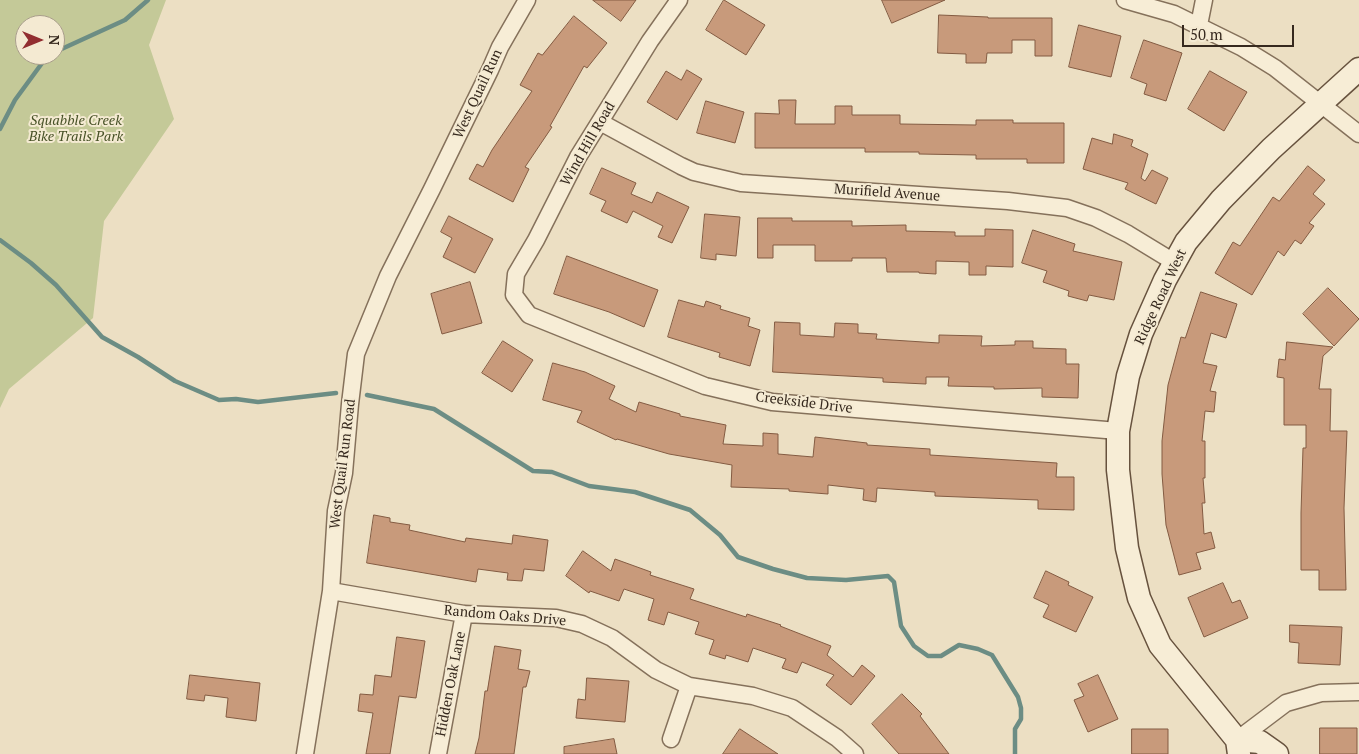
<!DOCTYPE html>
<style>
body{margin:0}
#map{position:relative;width:1359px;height:754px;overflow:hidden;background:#ecdfc3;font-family:"PT Serif",serif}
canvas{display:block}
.north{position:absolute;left:15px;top:15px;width:50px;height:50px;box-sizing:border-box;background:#f4ead2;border:1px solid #a89d8a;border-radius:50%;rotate:90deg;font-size:14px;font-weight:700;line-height:20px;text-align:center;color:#36291e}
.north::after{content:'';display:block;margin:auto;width:18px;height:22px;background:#922e30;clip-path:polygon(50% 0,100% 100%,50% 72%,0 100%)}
.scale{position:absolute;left:1182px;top:25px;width:112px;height:22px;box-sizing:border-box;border:2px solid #36291e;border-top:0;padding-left:6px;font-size:15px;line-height:18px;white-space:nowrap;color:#36291e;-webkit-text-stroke:4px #f4ead2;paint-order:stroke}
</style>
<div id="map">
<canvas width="1359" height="754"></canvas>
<div class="north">N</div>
<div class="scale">50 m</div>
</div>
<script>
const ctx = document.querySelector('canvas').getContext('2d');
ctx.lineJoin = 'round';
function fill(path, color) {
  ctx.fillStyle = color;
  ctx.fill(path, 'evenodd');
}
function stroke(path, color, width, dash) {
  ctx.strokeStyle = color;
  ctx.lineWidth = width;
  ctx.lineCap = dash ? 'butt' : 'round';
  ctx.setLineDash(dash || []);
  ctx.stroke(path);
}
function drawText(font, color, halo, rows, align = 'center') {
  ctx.font = font + ' "PT Serif",serif';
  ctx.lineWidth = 4;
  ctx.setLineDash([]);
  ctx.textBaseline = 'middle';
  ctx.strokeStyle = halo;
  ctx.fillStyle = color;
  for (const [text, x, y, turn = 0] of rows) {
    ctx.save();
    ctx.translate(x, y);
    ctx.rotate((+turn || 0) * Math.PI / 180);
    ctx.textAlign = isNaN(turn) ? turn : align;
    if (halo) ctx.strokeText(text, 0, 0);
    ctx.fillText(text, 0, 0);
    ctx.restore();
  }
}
fill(new Path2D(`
 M0 0H166L149 45 174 119 104 221 93 318 9 389 0 408ZM25 25H55V55H25Z`), '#c4c998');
stroke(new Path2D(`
 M55 52 125 20 148 0
 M0 129 15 100 48 55
 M0 240 31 263 56 285 102 337 138 357 175 381 219 400 236 399 258 402 336 393
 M367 395 434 409 533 471 552 472 589 486 635 492 690 510 720 535 738 557 773 569 807 578 846 580 888 576 894 582 901 626 914 646 928 656H941L959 645 978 649 992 655 1018 697 1021 708V719L1015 729V754`), '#6c8d84', 4.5);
const building = new Path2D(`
 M593 0H636L621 21Z
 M724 0 765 25 746 55 706 30Z
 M882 0H945L892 23Z
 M939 15 988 17V18H1052V56H1035V40H1012V53H987L986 63H966V54L938 53Z
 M574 16 607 43 587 68 584 66 550 126 552 127 525 167 529 169 513 202 469 179 477 164 483 167 492 150 532 91 520 85 538 53 542 55Z
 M1079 25 1121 36 1111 77 1069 67Z
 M1144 40 1182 53 1166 101 1144 94 1147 84 1131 78Z
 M687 70 702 79 677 120 647 102 666 71 681 80Z
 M1210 71 1247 92 1224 131 1188 109Z
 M779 100H796L795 124H835V106H852V115H900V124L976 125V120H1013V123H1064V163H1027V159H976V155L919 154V152H865V148H755V113L779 114Z
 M706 101 744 112 735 143 697 133Z
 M1114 134 1133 140 1131 146 1148 154 1141 178 1145 181 1152 170 1168 178 1156 204 1125 189 1128 183 1083 169 1092 138 1112 144Z
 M1308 166 1325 180 1313 194 1325 204 1309 223 1314 226 1301 244 1295 240 1284 256 1278 251 1252 295 1215 273 1233 242 1240 246 1273 197 1279 201Z
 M602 168 636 183 631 194 652 203 657 192 689 207 672 243 658 237 663 226 633 211 627 223 601 211 606 201 590 194Z
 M705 214 740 217 736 256 716 254V260L701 258Z
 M449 216 493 239 475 273 443 257 452 238 441 232Z
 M758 218H792V221H852V226L906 225V231L955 232V236H985V229L1013 230V267L986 266V275H969V262L936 261V274L919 273V272H887L886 258H852V261H815V245H773V258H758Z
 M1033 230 1075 244 1073 251 1122 262 1114 300 1089 295 1087 301 1068 296 1069 291 1043 282 1047 271 1022 263Z
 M567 256 658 290 644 327 609 312 554 294Z
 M470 282 482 323 442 334 431 294Z
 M1328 288 1359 319 1334 346 1303 314Z
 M1201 292 1237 304 1226 338 1211 333 1203 363 1217 366 1210 391 1216 392 1214 412 1205 411 1202 441H1205V478H1203L1205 503H1202L1204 534 1211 532 1215 548 1196 553 1201 569 1179 575 1166 525 1162 474V441L1168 385 1181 337 1185 338Z
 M679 300 704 307 706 301 721 306 720 309 750 318 748 326 760 330 750 366 719 357 720 353 668 337Z
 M775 322 800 323V335L834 337 835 323 858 324V333L877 334 876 339 939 343V335L982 336 981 346 1015 345V341H1033V348L1066 349V364H1079L1078 398 1042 397V388L994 389V387L948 386 949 377H926V384L883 382V378L773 372Z
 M503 341 533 360 512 392 482 373Z
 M1287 342 1333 347 1323 356 1319 389H1331L1330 431H1347L1344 508 1346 590H1319V570H1301V513L1303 448H1306V425H1284V378L1277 377 1279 359 1285 360Z
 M553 363 585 372 615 386 609 399 636 412 639 402 680 414V416L726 425 723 444 763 446V433L778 434V454L813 457 815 437 867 443V445L930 449V455L1057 463 1056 477H1074V510L1038 509V500L935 496V492L877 488 876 502 863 500 864 489 828 485V494L789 491V489L731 487 732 465 669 454 617 439 616 440 577 422 582 411 543 400Z
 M374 515 390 518V522L410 525 409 530 465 542 466 538 512 544 513 535 548 540 544 571 524 569 522 581 507 580 508 573 478 569 476 582 367 563Z
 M583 551 611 571 615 559 651 572 650 575 694 589 690 599 746 617 747 614 781 625 780 626 831 646 827 655 853 677 862 665 875 676 851 705 826 685 834 675 802 662 797 673 782 668 786 659 753 648 748 662 726 655 725 659 709 654 714 640 695 634 699 622 668 612 664 625 648 620 654 599 624 589 619 601 590 591 589 593 566 576Z
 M1046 571 1069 582 1068 585 1093 597 1076 632 1043 617 1049 605 1034 598Z
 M1223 583 1232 603 1240 600 1248 618 1204 637 1188 598Z
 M1290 625 1342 627 1340 665 1298 663 1299 643 1290 642Z
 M397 637 425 641 416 698 399 696 390 754H366L373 713 358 711 360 694 373 695 375 675 391 677Z
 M495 646 521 650 518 669 530 671 526 687H523L514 754H475L479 738 485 691H487Z
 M190 675 260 683 256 721 226 717 228 698 205 695 204 701 187 699Z
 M1098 675 1118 719 1088 732 1074 700 1084 696 1078 684Z
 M587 678 629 681 625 722 576 718 578 699 585 700Z
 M902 694 922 714 920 716 949 754H899L872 724Z
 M1320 728H1357V754H1320Z
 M740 729 778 754H723Z
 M1132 729H1168V754H1132Z
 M614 739 617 754H564V747Z`);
fill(building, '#c89a7b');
stroke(building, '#835b42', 1);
const street = new Path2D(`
 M679 0 650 41 578 157 536 240 516 274 514 295 529 315 705 386 772 402 1118 431
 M1125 0 1174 14 1241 47 1275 68 1359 134
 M1199 25 1204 0
 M600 122 681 166 694 172 741 183 1008 201 1067 208 1096 218 1128 234 1174 262
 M331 591 464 614 556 618 582 624 612 638 656 670 689 686 753 696 792 708 837 738 855 754
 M671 739 689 686
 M1237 740 1286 703 1321 693 1359 692
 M305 754 331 591 336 511 344 473 350 404 356 354 388 276 432 189 490 70 500 47 527 0
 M438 754 464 614`);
const secondary = new Path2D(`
 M1237 740 1260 742 1277 754
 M1239 754 1237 740 1160 645 1139 598 1127 548 1118 470V431L1128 376 1141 334 1165 280 1186 242 1221 200 1271 149 1359 69`);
stroke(street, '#85715b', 19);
stroke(secondary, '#67523e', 25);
stroke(street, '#f7edd6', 16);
stroke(secondary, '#f7edd6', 22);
drawText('14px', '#36291e', '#f4ead2', [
 ["West Quail Run",478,94,-65],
 ["Wind Hill Road",588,144,-60],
 ["Murifield Avenue",887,193,4],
 ["Ridge Road West",1161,297,-65],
 ["Creekside Drive",804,403,7],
 ["West Quail Run Road",343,464,-83],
 ["Random Oaks Drive",505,616,5],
 ["Hidden Oak Lane",451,684,-79]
]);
drawText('italic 14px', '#475126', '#f4ead2', [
 ["Squabble Creek",76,121],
 ["Bike Trails Park",76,137]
]);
</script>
